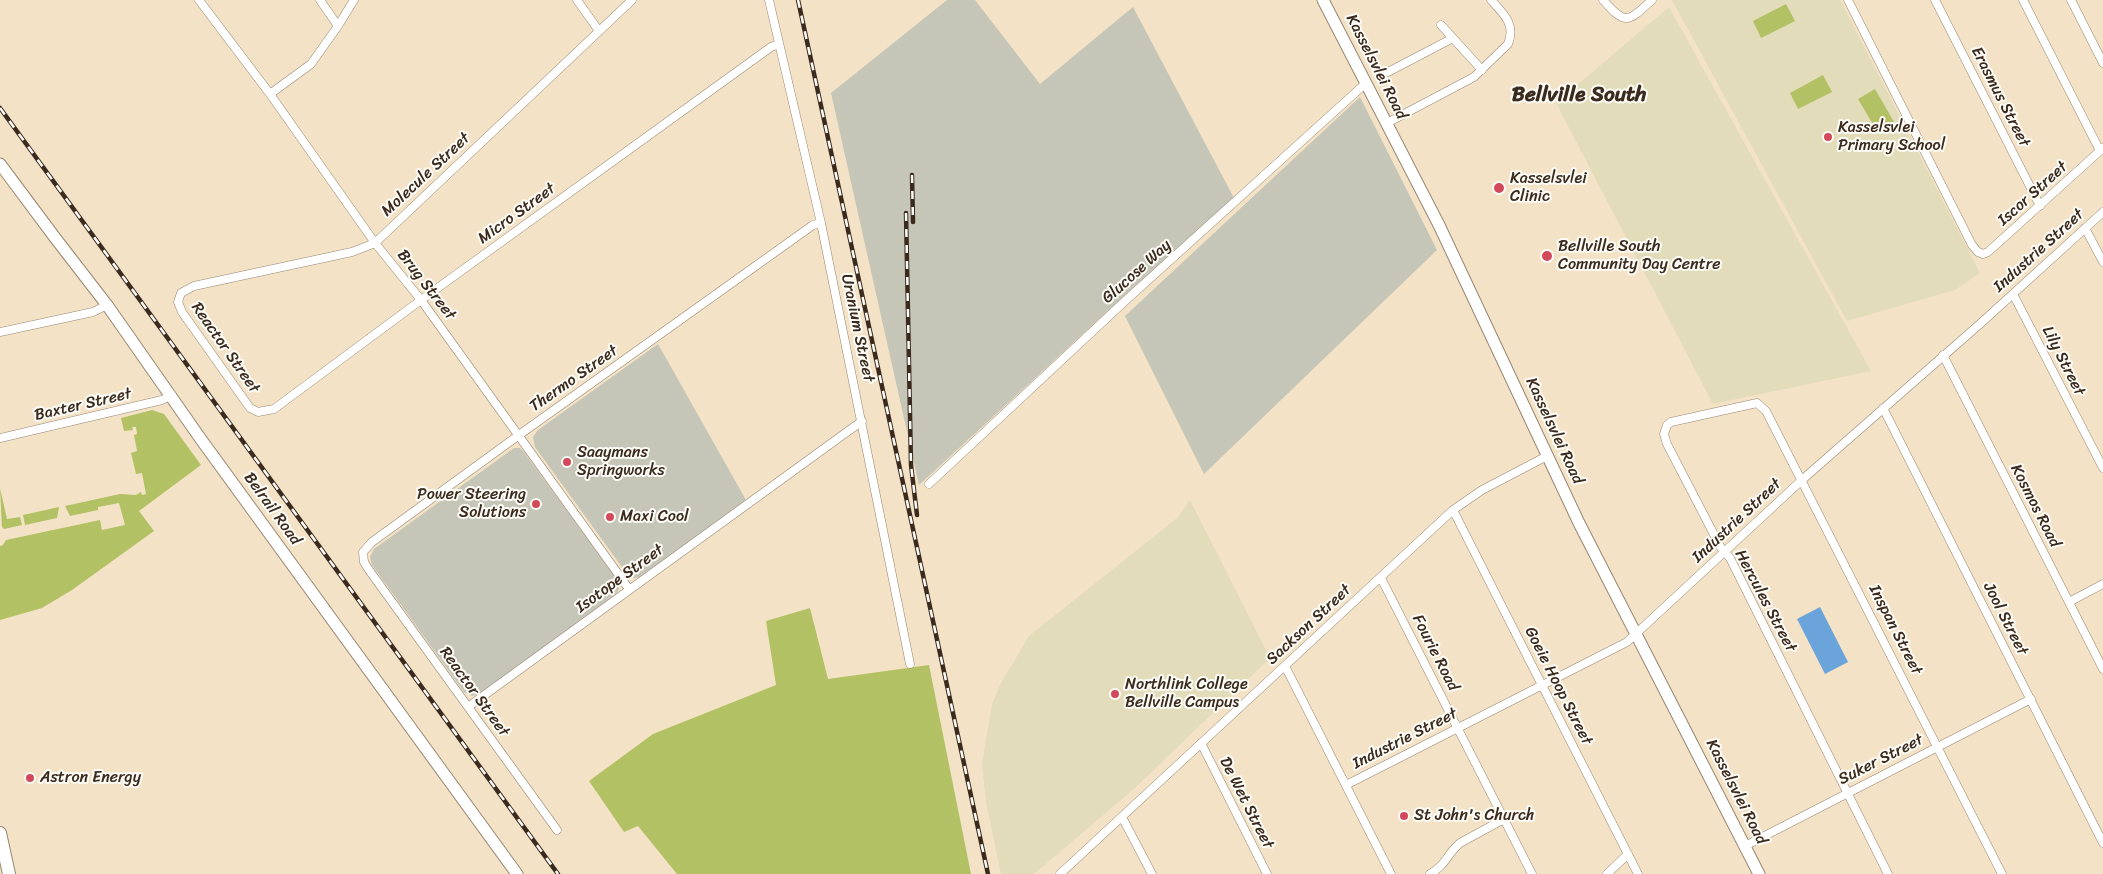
<!DOCTYPE html>
<style>
body{margin:0}
canvas{display:block;background:#f3e2c6}
</style>
<canvas width="2103" height="874"></canvas>
<script>
const ctx = document.querySelector('canvas').getContext('2d');
ctx.lineJoin = 'round';
function fill(path, color) {
  ctx.fillStyle = color;
  ctx.fill(path, 'evenodd');
}
function stroke(path, color, width, dash) {
  ctx.strokeStyle = color;
  ctx.lineWidth = width;
  ctx.lineCap = dash ? 'butt' : 'round';
  ctx.setLineDash(dash || []);
  ctx.stroke(path);
}
function drawText(font, color, halo, rows, align = 'center') {
  ctx.font = font + ' Sriracha,sans-serif';
  ctx.lineWidth = 4;
  ctx.setLineDash([]);
  ctx.textBaseline = 'middle';
  ctx.strokeStyle = halo;
  ctx.fillStyle = color;
  for (const [text, x, y, turn = 0] of rows) {
    ctx.save();
    ctx.translate(x, y);
    ctx.rotate((+turn || 0) * Math.PI / 180);
    ctx.textAlign = isNaN(turn) ? turn : align;
    if (halo) ctx.strokeText(text, 0, 0);
    ctx.fillText(text, 0, 0);
    ctx.restore();
  }
}
fill(new Path2D(`
 M1672 0H1840L1980 273 1955 290 1847 321Z
 M1669 7 1871 371 1713 404 1556 103Z
 M1190 500 1270 658 1136 787 1034 874H1001L986 802 982 764 992 704 1001 683 1029 636 1177 518Z`), '#e2dcba');
fill(new Path2D(`
 M947 0H975L1040 84 1133 7 1234 198 1126 294 919 485 831 93Z
 M1360 97 1437 250 1204 474 1125 316Z
 M658 344 746 500 640 577 634 578 627 574 535 447 533 437 538 430Z
 M514 448H520L524 452 618 581 619 589 616 594 480 694 472 696 464 692 372 565 370 557 374 549Z`), '#c5c5b8');
fill(new Path2D(`
 M1786 4 1795 21 1761 38 1753 21Z
 M1823 75 1832 92 1798 109 1790 93Z
 M1875 89 1894 122 1877 131 1858 99Z
 M152 410 164 414 201 465 139 511 154 531 72 590 42 608 0 620V546L3 545 6 540 100 520 102 530 125 525 119 503 98 507V510L70 516 65 506 120 494 136 495 141 492 142 495 146 494 142 473 136 474 131 453 137 451 134 435 137 434 136 427H132L133 430 124 431 121 418Z
 M0 488 7 519 20 517 22 525 4 529 2 527Z
 M59 507 57 518 25 525 23 515Z
 M810 608 828 679 929 665 971 874H677L638 826 624 832 589 781 653 734 776 685 766 621Z`), '#b2c163');
fill(new Path2D(`
 M1820 607 1848 662 1825 674 1797 619Z`), '#6ba4da');
const street = new Path2D(`
 M199 0 270 94 375 243 421 300 629 589
 M320 0 338 26
 M577 0 599 31
 M632 0 375 243 352 252 194 286 181 293 178 302 182 312 250 408 258 412 274 409 421 300 771 47 779 44
 M769 0 821 223 910 664
 M1603 0C1626 26 1628 22 1652 0
 M1848 0 1972 245 1978 252 1983 254 1988 252 2103 148
 M1935 0 2040 206
 M2023 0 2100 151
 M2071 0 2103 63
 M1441 25 1482 70
 M1388 72 1453 38
 M270 94 311 64 338 26 354 0
 M1387 123 1474 77 1508 44C1516 25 1504 14 1491 0
 M2085 228 2103 262
 M2013 294 2103 468
 M0 332 93 312 107 305
 M1943 355 2103 669
 M1883 408 2103 843
 M0 438 162 400 172 395
 M929 484 1124 302 1366 83
 M1453 510 1638 874
 M1381 578 1532 874
 M2069 602 2103 584
 M1285 666 1391 874
 M468 707 862 421
 M1201 743 1267 874
 M1346 785 1627 642 1803 479 1981 323 2103 212
 M1122 817 1152 874
 M557 830 369 570 364 562 363 552 372 542 519 435 813 225 821 223
 M1745 846 2031 699
 M1060 874 1453 510 1482 490 1547 456
 M1430 874C1446 865 1447 854 1460 843L1504 819
 M1607 874 1628 854
 M1888 874 1730 558 1721 548 1667 444 1664 434 1667 425 1671 422 1757 403 1766 411 2002 874`);
const secondary = new Path2D(`
 M1323 0 1439 225 1579 523 1759 874
 M0 164 56 239 107 305 200 438 517 874`);
const primary = new Path2D(`
 M0 833 9 874`);
stroke(street, '#978672', 9);
stroke(secondary, '#978672', 13);
stroke(primary, '#978672', 14);
stroke(street, '#fff', 8);
stroke(secondary, '#fff', 11);
stroke(primary, '#fff', 12);
const rail = new Path2D(`
 M798 0 988 874
 M0 108 558 874
 M912 175 913 222
 M906 213 911 465 917 515`);
stroke(rail, '#3b2a1e', 4.5);
stroke(rail, '#fdfcf7', 2.5, [8]);
for (const [x, y, r, color] of [
 [1828,137,5,"#d1495b"],
 [1499,188,6,"#d1495b"],
 [1547,256,6,"#d1495b"],
 [567,462,5,"#d1495b"],
 [536,504,5,"#d1495b"],
 [610,517,5,"#d1495b"],
 [1115,694,5,"#d1495b"],
 [30,778,5,"#d1495b"],
 [1404,816,5,"#d1495b"]
]) {
  const dot = new Path2D();
  dot.arc(x, y, r, 0, 2 * Math.PI);
  ctx.fillStyle = color;
  ctx.fill(dot);
  stroke(dot, '#fdfcf7', 2);
}
drawText('16px', '#3b2a1e', '#fdfcf7', [
 ["Kasselsvlei Road",1376,67,63],
 ["Erasmus Street",2000,97,63],
 ["Molecule Street",426,175,-43],
 ["Iscor Street",2033,194,-42],
 ["Micro Street",517,214,-36],
 ["Industrie Street",2039,251,-42],
 ["Glucose Way",1137,272,-42],
 ["Brug Street",426,285,52],
 ["Uranium Street",857,328,78],
 ["Reactor Street",225,348,55],
 ["Lily Street",2063,361,63],
 ["Thermo Street",574,379,-35],
 ["Baxter Street",83,405,-13],
 ["Kasselsvlei Road",1554,431,65],
 ["Kosmos Road",2035,506,63],
 ["Belrail Road",272,509,54],
 ["Industrie Street",1737,521,-43],
 ["Isotope Street",620,579,-36],
 ["Hercules Street",1765,601,62],
 ["Jool Street",2005,619,63],
 ["Sackson Street",1309,625,-43],
 ["Inspan Street",1895,630,63],
 ["Fourie Road",1435,653,63],
 ["Goeie Hoop Street",1558,686,63],
 ["Reactor Street",474,692,54],
 ["Industrie Street",1405,739,-27],
 ["Suker Street",1881,760,-27],
 ["Kasselsvlei Road",1736,792,63],
 ["De Wet Street",1246,803,63]
]);
drawText('16px', '#3b2a1e', '#fdfcf7', [
 ["Kasselsvlei",1838,128],
 ["Primary School",1838,146],
 ["Kasselsvlei",1510,179],
 ["Clinic",1510,197],
 ["Bellville South",1558,247],
 ["Community Day Centre",1558,265],
 ["Saaymans",577,453],
 ["Springworks",577,471],
 ["Power Steering",526,495,"right"],
 ["Solutions",526,513,"right"],
 ["Maxi Cool",620,517],
 ["Northlink College",1125,685],
 ["Bellville Campus",1125,703],
 ["Astron Energy",40,778],
 ["St John's Church",1414,816]
], 'left');
drawText('bold 21px', '#3b2a1e', '#fdfcf7', [
 ["Bellville South",1579,96]
]);
</script>
